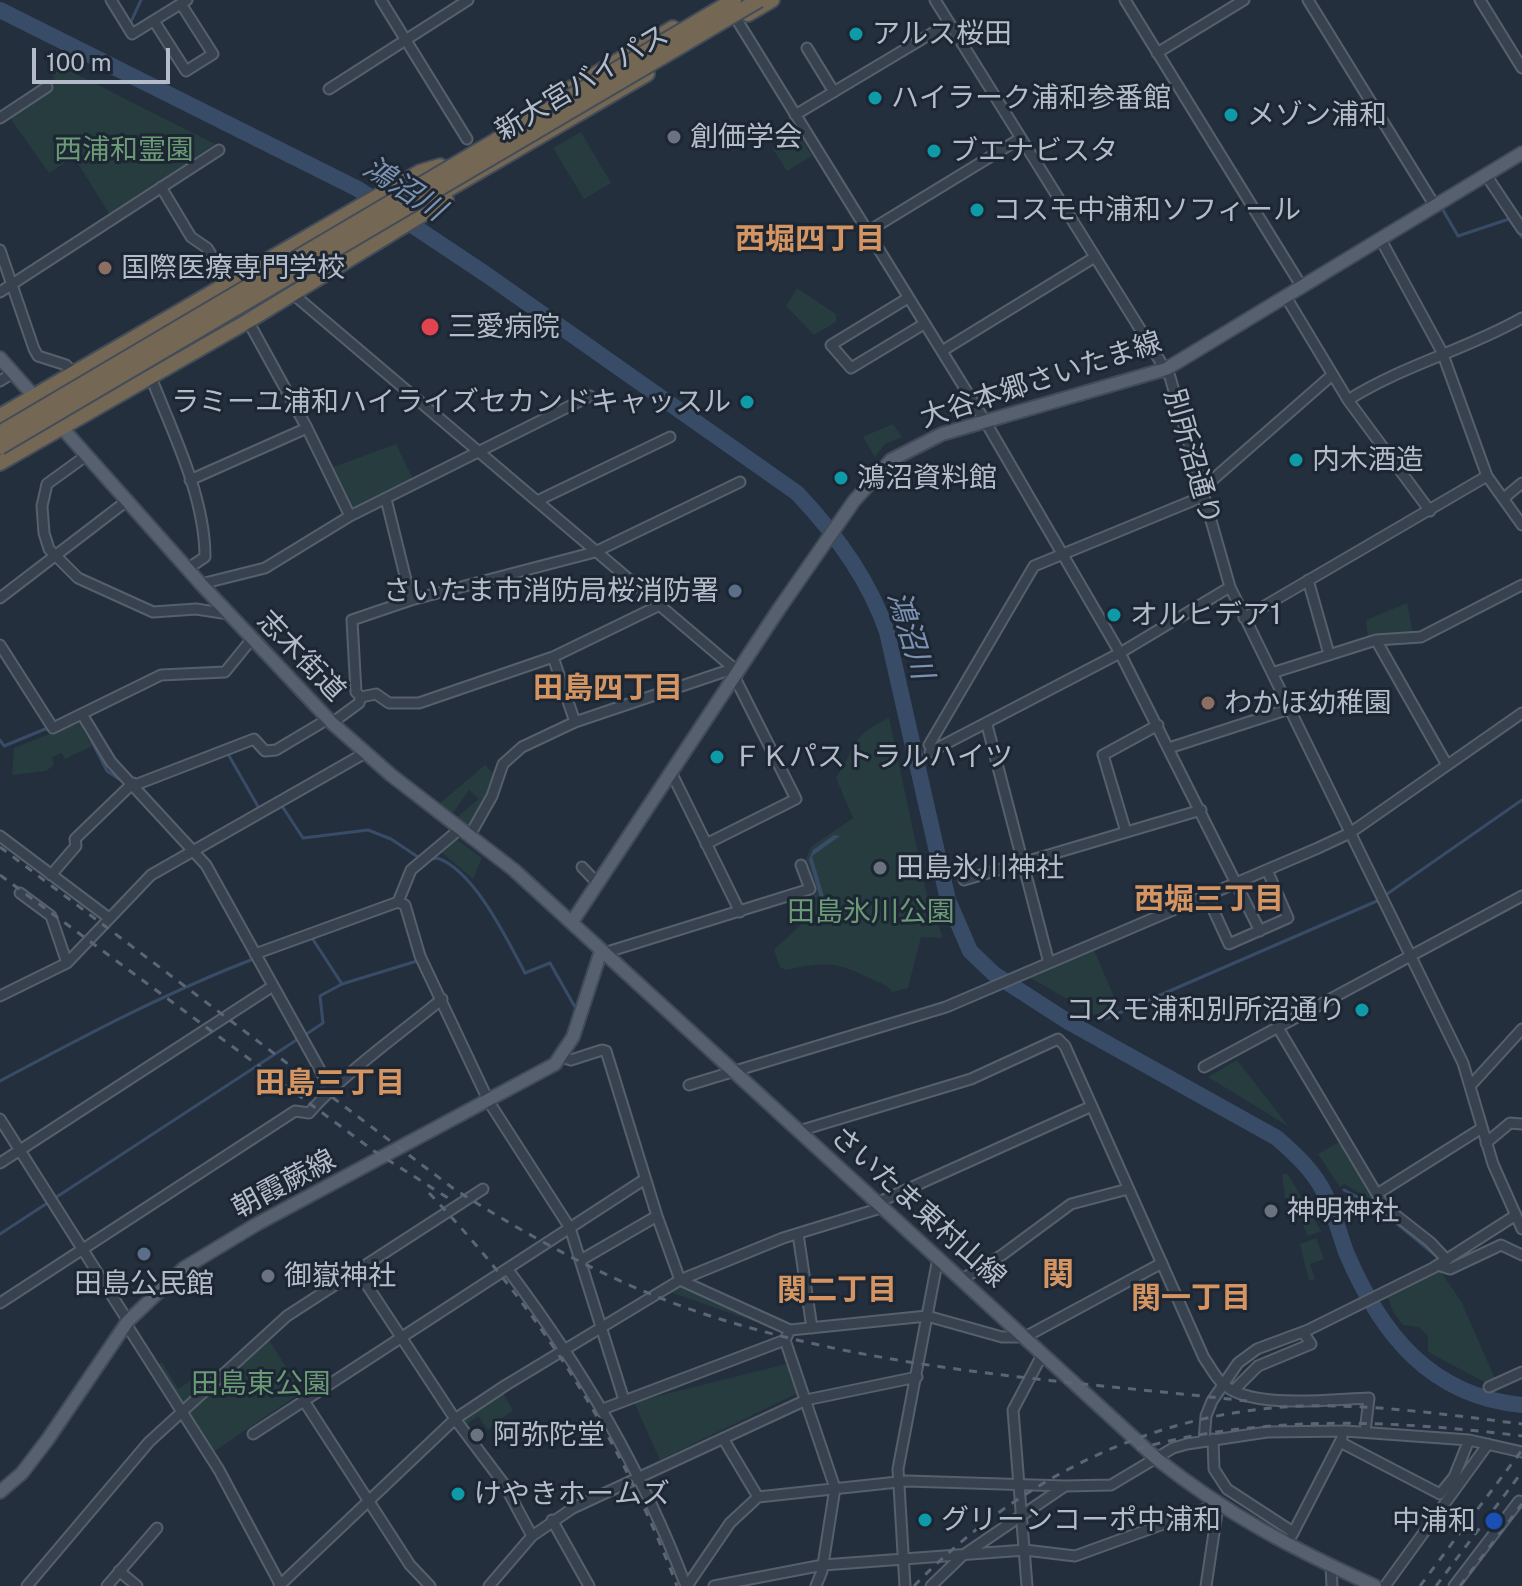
<!DOCTYPE html>
<meta charset="utf-8">
<style>
body{margin:0}
#map{position:relative;width:1522px;height:1586px;overflow:hidden;background:#242f3e;font-family:"Public Sans",sans-serif}
canvas{display:block}
.scale{position:absolute;left:32px;top:48px;width:138px;height:36px;box-sizing:border-box;border:4px solid #b4bcc9;border-top:0;padding-left:10px;font-size:24px;line-height:28px;white-space:nowrap;color:#b4bcc9;-webkit-text-stroke:6px #1d2633;paint-order:stroke}
</style>
<div id="map">
<canvas width="1522" height="1586"></canvas>
<div class="scale">100 m</div>
</div>
<script>
const ctx = document.querySelector('canvas').getContext('2d');
ctx.lineJoin = 'round';
function fill(path, color) {
  ctx.fillStyle = color;
  ctx.fill(path, 'evenodd');
}
function stroke(path, color, width, dash) {
  ctx.strokeStyle = color;
  ctx.lineWidth = width;
  ctx.lineCap = dash ? 'butt' : 'round';
  ctx.setLineDash(dash || []);
  ctx.stroke(path);
}
function drawText(font, color, halo, rows, align = 'center') {
  ctx.font = font + ' "Public Sans","Noto Sans JP",sans-serif';
  ctx.lineWidth = 6;
  ctx.setLineDash([]);
  ctx.textBaseline = 'middle';
  ctx.strokeStyle = halo;
  ctx.fillStyle = color;
  for (const [text, x, y, turn = 0] of rows) {
    ctx.save();
    ctx.translate(x, y);
    ctx.rotate((+turn || 0) * Math.PI / 180);
    ctx.textAlign = isNaN(turn) ? turn : align;
    if (halo) ctx.strokeText(text, 0, 0);
    ctx.fillText(text, 0, 0);
    ctx.restore();
  }
}
fill(new Path2D(`
 M54 63 215 144 110 215 74 157 49 173 10 118 53 87Z
 M581 132 611 183 584 199 553 148Z
 M798 134 812 156 787 171 773 149Z
 M797 288 836 314V322L814 335 786 306Z
 M893 424 902 437 885 444 875 457 863 437Z
 M396 444 413 479 355 510 350 509 331 468Z
 M1407 603 1413 634 1368 638 1366 620Z
 M889 718 926 891 943 938 921 937 908 988 892 992 887 986C839 965 839 959 786 970L780 967 774 950 808 918 815 902 804 864 811 847 853 818 836 778C858 746 848 737 889 718Z
 M79 722 92 746 65 759 62 753 52 757 54 765 46 771 12 775 14 748Z
 M485 765 494 774 489 793 470 827 457 817 479 799 469 790 453 813 440 803Z
 M456 839 482 858 473 879 440 851Z
 M1093 948 1119 1008 1099 1017 1027 976Z
 M1237 1060 1288 1126 1208 1077Z
 M1341 1141 1381 1205 1344 1184 1340 1187 1318 1154Z
 M1282 1174H1288L1321 1231 1308 1236 1291 1199 1285 1198Z
 M1316 1238 1324 1259 1310 1264 1315 1279 1309 1281 1300 1244Z
 M1438 1268 1461 1301 1496 1381 1488 1384 1428 1352V1337L1419 1327 1403 1325 1392 1310 1387 1294Z
 M680 1282 763 1321 762 1324 667 1291Z
 M267 1337 302 1392 213 1452 183 1411Z
 M162 1362 178 1389 197 1376 204 1386 182 1406 156 1366Z
 M790 1363 800 1392 660 1460 634 1402Z
 M502 1392 513 1410 488 1430 478 1416 465 1426 462 1420Z`), '#263c3f');
fill(new Path2D(`
 M834 835 840 836 812 856 825 900 822 905 809 860 813 850Z`), '#394c67');
stroke(new Path2D(`
 M130 24 141 0
 M108 63 111 58
 M1443 210 1458 236 1509 219 1522 237
 M84 726 107 771 125 783
 M0 740 4 746 50 727
 M180 772 228 754 260 810
 M282 806 303 838 368 830 391 839 421 859
 M428 860 437 858C474 870 507 939 525 973L550 963 575 1007
 M312 938 342 984
 M1105 1019 1377 901 1522 800
 M1090 1034 1098 1031
 M305 1035 323 1023 320 996 342 984 417 961
 M0 1081C84 1036 167 992 256 958
 M1344 1190 1378 1208 1441 1260
 M0 1234 298 1039`), '#394c67', 3);
stroke(new Path2D(`
 M0 10 358 189 487 275 797 493C835 533 869 579 887 632L948 900 970 951 994 974 1067 1021 1277 1138C1295 1154 1314 1171 1325 1194 1334 1212 1339 1233 1346 1252 1380 1332 1429 1396 1522 1405`), '#394c67', 16);
const minor = new Path2D(`
 M111 0 132 34 187 0
 M381 0 467 139
 M935 0 1170 377 1230 587 1463 1063 1493 1164 1522 1229
 M1125 0 1302 287
 M1308 0 1435 206
 M1480 0 1522 68
 M737 20 985 421 1120 653 1260 931
 M154 21 186 71 213 54 181 4
 M807 48 834 92
 M1157 53 1244 0
 M329 89 468 0
 M795 115 949 23
 M0 118 47 87
 M1486 175 1522 229
 M161 187 191 237 207 248 228 281
 M867 232 1021 138
 M1381 240 1442 352 1487 476
 M0 250 34 349 38 356 66 365 74 373
 M0 292 219 150
 M293 294 737 671
 M1286 297 1348 400 1430 511
 M908 298 831 345 851 368 924 324
 M248 321 307 428
 M942 351 1095 257
 M150 375C172 431 205 496 205 557L187 569
 M0 381 13 373
 M1348 400C1403 365 1466 350 1522 318
 M87 455 47 484 42 506 44 533 49 549 78 578 153 612 196 609 229 614
 M190 480 307 428 350 516
 M1202 489 1331 376
 M1504 498 1522 483
 M386 499 411 600
 M537 501 670 437
 M1308 580 1329 654
 M201 584 265 568 350 516 590 396
 M0 598 128 500
 M1244 618 1487 476 1522 525
 M1376 640 1447 765
 M0 645 53 728 161 675 225 672 251 640
 M553 657 575 722
 M1272 673 1376 640 1421 637 1522 585
 M361 697 356 692 352 620 411 600 595 552 740 482
 M83 716 111 762 206 865 330 1088
 M332 723 359 703 361 697 376 694 389 703H419L553 657 658 606
 M987 725 1049 963
 M929 745 1034 566 1204 496
 M1169 748 1289 709
 M930 752 1120 653 1230 587
 M672 774 740 912
 M135 785 254 739 265 751 276 750 328 719
 M1126 832 1103 755 1158 725
 M470 835 492 796 503 764 522 747 575 722 732 669
 M0 836 109 918
 M706 844 796 799 734 676
 M582 867 598 884
 M51 875 76 846 75 839 133 783
 M964 880 1201 810
 M20 893 51 916 67 963
 M1207 896 1229 944 1288 918 1267 870
 M398 902 405 905 420 956 489 1102 570 1228 624 1400
 M604 953 810 889 801 865
 M255 954 398 902 411 870 461 828
 M0 996 67 963 151 875 365 753
 M1277 1026 1384 1206 1430 1242 1447 1260
 M562 1057 571 1060 602 1050 606 1051 657 1216 680 1280 790 1330
 M1204 1067 1522 896
 M1472 1084 1522 1029
 M689 1085 946 1007 1318 848 1350 833 1522 713
 M0 1119 128 1321
 M799 1131 971 1079 1058 1039 1065 1046 1204 1358C1210 1366 1215 1377 1223 1384 1252 1410 1332 1399 1369 1398L1365 1432
 M1486 1143 1510 1123 1522 1124
 M0 1163 273 986
 M1377 1194 1482 1128
 M879 1202 1092 1106
 M798 1234 812 1328
 M581 1260 657 1216
 M1438 1265 1450 1269 1501 1245 1522 1255
 M357 1270 455 1419 504 1484 532 1536
 M508 1270C583 1370 641 1468 686 1586
 M962 1279 1002 1255 1071 1204 1128 1189
 M0 1303 295 1111 309 1113C344 1073 400 1034 442 999
 M126 1324 219 1470 281 1586
 M785 1340 835 1488 822 1571 816 1586
 M1489 1387 1522 1372
 M1234 1390 1258 1366 1311 1344 1303 1332
 M304 1401 410 1565 430 1586
 M603 1409 785 1340 790 1330 927 1316 1002 1337H1025L1162 1263
 M253 1434 645 1179
 M1213 1439 1214 1469 1227 1489 1293 1532
 M724 1440 758 1497
 M1204 1441 1206 1416 1212 1401 1238 1363 1257 1349 1308 1330 1433 1268 1516 1215
 M1340 1442 1440 1494 1454 1477 1469 1440
 M552 1520 589 1586
 M1292 1535 1342 1438
 M1331 1566 1332 1586
 M119 1571 137 1586
 M27 1586 149 1442 287 1316 483 1189
 M107 1586 157 1528
 M279 1586 455 1419 506 1385 680 1280 783 1238 884 1207
 M489 1586 532 1536 573 1508 806 1400 917 1377
 M687 1586 730 1523 758 1497 907 1481 1065 1486
 M714 1586 823 1565 1025 1550 1075 1556 1216 1505
 M905 1586 898 1469 938 1258
 M931 1586 962 1556 1065 1486 1111 1485 1173 1448 1187 1444 1267 1432 1345 1431 1469 1440 1522 1452
 M1027 1586 1013 1410 1042 1355
 M1206 1586 1218 1506
 M1385 1586 1488 1444
 M1454 1586 1519 1501 1522 1502`);
const major = new Path2D(`
 M0 358 201 584 332 723 391 775 514 870 1157 1459C1228 1515 1293 1549 1375 1586
 M572 922 779 609 854 501 891 460 942 434 1166 369 1522 153
 M0 1492 22 1473 48 1439 128 1321 184 1268 257 1224 555 1064 573 1037 601 951`);
const highway = new Path2D(`
 M748 14 772 0
 M557 97 673 28
 M430 200 647 74
 M0 416 359 207 420 172 440 166
 M0 463 248 321 446 200`);
stroke(minor, '#565f6c', 13);
stroke(major, '#414a57', 16);
stroke(highway, '#434c59', 18);
stroke(minor, '#38414e', 9);
stroke(major, '#56606e', 12);
stroke(highway, '#746855', 14);
stroke(new Path2D(`
 M0 847 454 1189C538 1242 625 1290 720 1319 891 1372 1071 1381 1247 1401
 M0 875 374 1151 448 1198
 M429 1193C538 1307 621 1438 677 1586
 M1137 1449C1262 1414 1395 1420 1522 1436
 M914 1586C1018 1479 1153 1411 1303 1406 1376 1404 1449 1415 1522 1424
 M1420 1586 1522 1450
 M1436 1586 1522 1472
 M1460 1586 1522 1504`), '#5a6575', 3, [8, 8]);
const highwayBridge = new Path2D(`
 M0 433 734 0
 M0 447 759 0`);
stroke(highwayBridge, '#434c59', 18, []);
stroke(highwayBridge, '#746855', 14);
for (const [x, y, r, color] of [
 [856,34,8,"#0f9aa8"],
 [875,98,8,"#0f9aa8"],
 [1231,115,8,"#0f9aa8"],
 [674,137,8,"#6b7280"],
 [934,151,8,"#0f9aa8"],
 [977,210,8,"#0f9aa8"],
 [105,268,8,"#8d6e63"],
 [430,327,10,"#e0444e"],
 [747,402,8,"#0f9aa8"],
 [1296,460,8,"#0f9aa8"],
 [841,478,8,"#0f9aa8"],
 [735,591,8,"#5c6f8a"],
 [1114,615,8,"#0f9aa8"],
 [1208,703,8,"#8d6e63"],
 [717,757,8,"#0f9aa8"],
 [880,868,8,"#6b7280"],
 [1362,1010,8,"#0f9aa8"],
 [1271,1211,8,"#6b7280"],
 [144,1254,8,"#5c6f8a"],
 [268,1276,8,"#6b7280"],
 [477,1435,8,"#6b7280"],
 [458,1494,8,"#0f9aa8"],
 [925,1520,8,"#0f9aa8"],
 [1494,1521,10,"#1a4fb4"]
]) {
  const dot = new Path2D();
  dot.arc(x, y, r, 0, 2 * Math.PI);
  ctx.fillStyle = color;
  ctx.fill(dot);
  stroke(dot, '#1d2633', 3);
}
drawText('28px', '#b4bcc9', '#1d2633', [
 ["アルス桜田",872,34],
 ["ハイラーク浦和参番館",891,98],
 ["メゾン浦和",1247,115],
 ["創価学会",690,137],
 ["ブエナビスタ",950,151],
 ["コスモ中浦和ソフィール",993,210],
 ["国際医療専門学校",121,268],
 ["三愛病院",448,327],
 ["ラミーユ浦和ハイライズセカンドキャッスル",731,402,"right"],
 ["内木酒造",1312,460],
 ["鴻沼資料館",857,478],
 ["さいたま市消防局桜消防署",719,591,"right"],
 ["オルヒデア1",1130,615],
 ["わかほ幼稚園",1224,703],
 ["ＦＫパストラルハイツ",733,757],
 ["田島氷川神社",896,868],
 ["コスモ浦和別所沼通り",1346,1010,"right"],
 ["神明神社",1287,1211],
 ["御嶽神社",284,1276],
 ["田島公民館",144,1284,"center"],
 ["阿弥陀堂",493,1435],
 ["けやきホームズ",474,1494],
 ["グリーンコーポ中浦和",941,1520],
 ["中浦和",1476,1521,"right"]
], 'left');
drawText('28px', '#b4bcc9', '#1d2633', [
 ["新大宮バイパス",582,83,-31],
 ["大谷本郷さいたま線",1041,380,-18],
 ["別所沼通り",1192,457,74],
 ["志木街道",301,656,46],
 ["朝霞蕨線",284,1184,-28],
 ["さいたま東村山線",918,1207,42]
]);
drawText('28px', '#6b9a76', '#1d2633', [
 ["西浦和霊園",124,150],
 ["田島氷川公園",871,912],
 ["田島東公園",261,1384]
]);
drawText('italic 30px', '#7c92b1', '#1d2633', [
 ["鴻沼川",404,189,33],
 ["鴻沼川",910,635,73]
]);
drawText('bold 30px', '#d59563', '#1d2633', [
 ["西堀四丁目",810,240],
 ["田島四丁目",608,689],
 ["西堀三丁目",1209,900],
 ["田島三丁目",330,1084],
 ["関二丁目",837,1291],
 ["関一丁目",1191,1299]
]);
drawText('bold 32px', '#d59563', '#1d2633', [
 ["関",1058,1275]
]);
</script>
